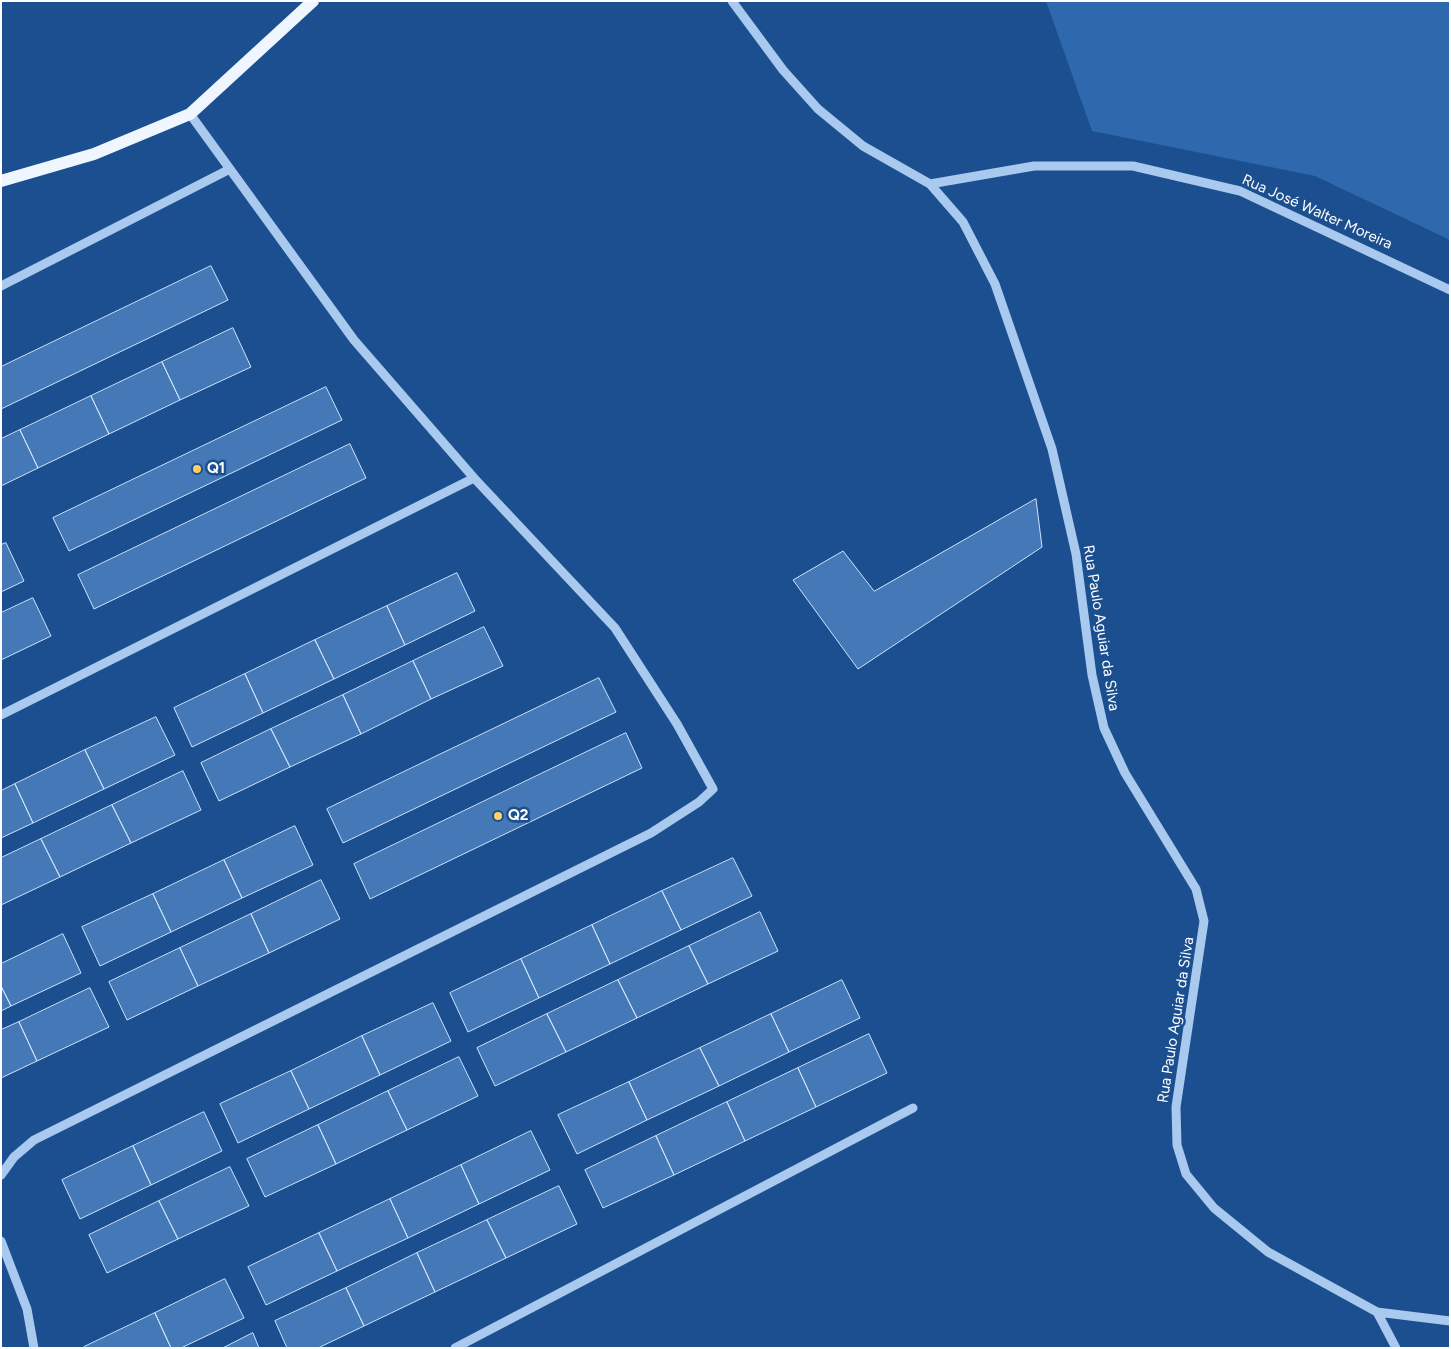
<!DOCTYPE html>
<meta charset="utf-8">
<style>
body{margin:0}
#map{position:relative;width:1451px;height:1349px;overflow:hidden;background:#1b4f8f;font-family:Figtree,sans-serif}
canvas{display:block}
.frame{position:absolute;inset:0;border:2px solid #fff;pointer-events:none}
</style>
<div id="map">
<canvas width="1451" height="1349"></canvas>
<div class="frame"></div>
</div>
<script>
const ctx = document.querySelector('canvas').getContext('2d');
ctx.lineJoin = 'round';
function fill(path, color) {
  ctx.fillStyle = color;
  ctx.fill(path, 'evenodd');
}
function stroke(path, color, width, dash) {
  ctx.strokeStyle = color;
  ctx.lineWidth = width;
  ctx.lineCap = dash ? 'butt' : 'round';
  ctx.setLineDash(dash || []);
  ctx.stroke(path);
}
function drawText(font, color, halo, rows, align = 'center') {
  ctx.font = font + ' Figtree,sans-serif';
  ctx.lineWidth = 5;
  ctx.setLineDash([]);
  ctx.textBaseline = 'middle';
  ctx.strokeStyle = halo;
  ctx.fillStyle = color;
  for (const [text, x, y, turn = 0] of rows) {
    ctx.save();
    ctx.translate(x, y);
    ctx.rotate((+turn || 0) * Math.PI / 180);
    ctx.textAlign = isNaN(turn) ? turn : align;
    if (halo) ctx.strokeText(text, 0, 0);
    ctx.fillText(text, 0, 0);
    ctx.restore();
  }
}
fill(new Path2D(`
 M1046 1H1450V240L1315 176 1092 131Z`), '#2e69ad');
const building = new Path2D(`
 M211 266 228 300 1 409V367Z
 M233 328 251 367 180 400 162 362Z
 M162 362 180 400 109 434 91 396Z
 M326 387 342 420 69 551 53 518Z
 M91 396 109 434 38 468 20 430Z
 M20 430 38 468 1 486V439Z
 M350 444 366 478 94 609 78 575Z
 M1036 499 1042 547 858 669 793 580 843 551 874 591Z
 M6 543 24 581 1 592V545Z
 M457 573 475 611 405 645 387 606Z
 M33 598 51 636 1 660V613Z
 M387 606 405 645 334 679 315 640Z
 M484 627 503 666 431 699 413 661Z
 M315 640 334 679 263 713 245 674Z
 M413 661 431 699 361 734 343 695Z
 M245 674 263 713 192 747 174 708Z
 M599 678 616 712 343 843 327 809Z
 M343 695 361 734 290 767 271 729Z
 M156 717 175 755 104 789 85 750Z
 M271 729 290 767 219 801 201 763Z
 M626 733 642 768 370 899 354 864Z
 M85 750 104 789 33 823 15 784Z
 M183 771 201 810 131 843 112 805Z
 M15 784 33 823 1 838V791Z
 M112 805 131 843 60 877 41 839Z
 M295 826 313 865 242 898 224 860Z
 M41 839 60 877 1 905V858Z
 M733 858 752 896 681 930 662 891Z
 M224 860 242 898 171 932 153 894Z
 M321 880 340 919 269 953 251 914Z
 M662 891 681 930 610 964 592 925Z
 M153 894 171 932 100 966 82 927Z
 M760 912 778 951 708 984 689 946Z
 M251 914 269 953 198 986 180 948Z
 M592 925 610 964 539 998 521 959Z
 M63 934 81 973 11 1006 1 986V964Z
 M689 946 708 984 637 1018 618 980Z
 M180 948 198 986 127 1020 109 982Z
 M521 959 539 998 468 1032 450 993Z
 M618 980 637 1018 566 1052 547 1014Z
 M842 980 860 1018 789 1052 771 1014Z
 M1 986 11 1006 1 1011Z
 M90 988 109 1027 37 1061 19 1022Z
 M433 1003 451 1041 380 1075 362 1036Z
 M547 1014 566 1052 495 1086 477 1048Z
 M771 1014 789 1052 719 1086 700 1048Z
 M19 1022 37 1061 1 1078V1030Z
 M869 1034 887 1073 816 1107 798 1068Z
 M362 1036 380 1075 309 1109 291 1071Z
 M700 1048 719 1086 647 1120 629 1082Z
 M459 1057 478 1096 407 1130 388 1091Z
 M798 1068 816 1107 745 1141 727 1102Z
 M291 1071 309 1109 238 1143 220 1104Z
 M629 1082 647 1120 577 1154 558 1115Z
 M388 1091 407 1130 336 1164 318 1125Z
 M727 1102 745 1141 674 1175 656 1136Z
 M204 1112 222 1151 151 1185 133 1146Z
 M318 1125 336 1164 265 1197 247 1159Z
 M531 1131 550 1170 479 1204 461 1165Z
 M656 1136 674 1175 603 1208 585 1170Z
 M133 1146 151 1185 80 1219 62 1180Z
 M461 1165 479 1204 408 1238 390 1199Z
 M230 1167 249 1206 178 1239 159 1201Z
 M559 1186 577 1224 506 1258 487 1220Z
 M390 1199 408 1238 337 1271 319 1233Z
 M159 1201 178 1239 107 1273 89 1235Z
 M487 1220 506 1258 435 1292 417 1253Z
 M319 1233 337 1271 266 1305 248 1267Z
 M417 1253 435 1292 364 1326 346 1288Z
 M225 1279 244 1318 181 1348H171L155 1313Z
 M346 1288 364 1326 318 1348H287L275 1321Z
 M155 1313 171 1348H84V1347Z
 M253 1333 259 1348H223Z`);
fill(building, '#4478b7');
stroke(building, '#cfe3fa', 1);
stroke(new Path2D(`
 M732 1 783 70 818 109 863 146 930 184 963 222 995 284 1052 449 1076 554 1092 675 1104 728 1125 773 1196 889 1204 921 1176 1107 1177 1145 1186 1174 1214 1208 1268 1252 1377 1312 1450 1321
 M930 184 1034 166H1133L1240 191 1450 290
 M1 286 228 170
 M1 715 474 478
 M1 1175 14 1157 34 1140 651 833 699 802 713 789 677 724 615 628 474 478 354 340 190 114
 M1 1241 27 1309 34 1348
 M1377 1312 1396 1348
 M455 1348 913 1108`), '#a9c9ee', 9);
stroke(new Path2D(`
 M1 181 94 154 190 114 313 1`), '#f0f6ff', 12);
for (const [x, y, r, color] of [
 [197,469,5,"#ffd166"],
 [498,816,5,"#ffd166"]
]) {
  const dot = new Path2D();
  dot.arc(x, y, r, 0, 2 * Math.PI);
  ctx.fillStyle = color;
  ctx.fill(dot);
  stroke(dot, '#1b4f8f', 2);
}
drawText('15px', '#fff', '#1b4f8f', [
 ["Rua José Walter Moreira",1317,212,24],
 ["Rua Paulo Aguiar da Silva",1101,628,81],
 ["Rua Paulo Aguiar da Silva",1176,1020,-81]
]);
drawText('bold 15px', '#fff', '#1b4f8f', [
 ["Q1",207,469],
 ["Q2",508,816]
], 'left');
</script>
